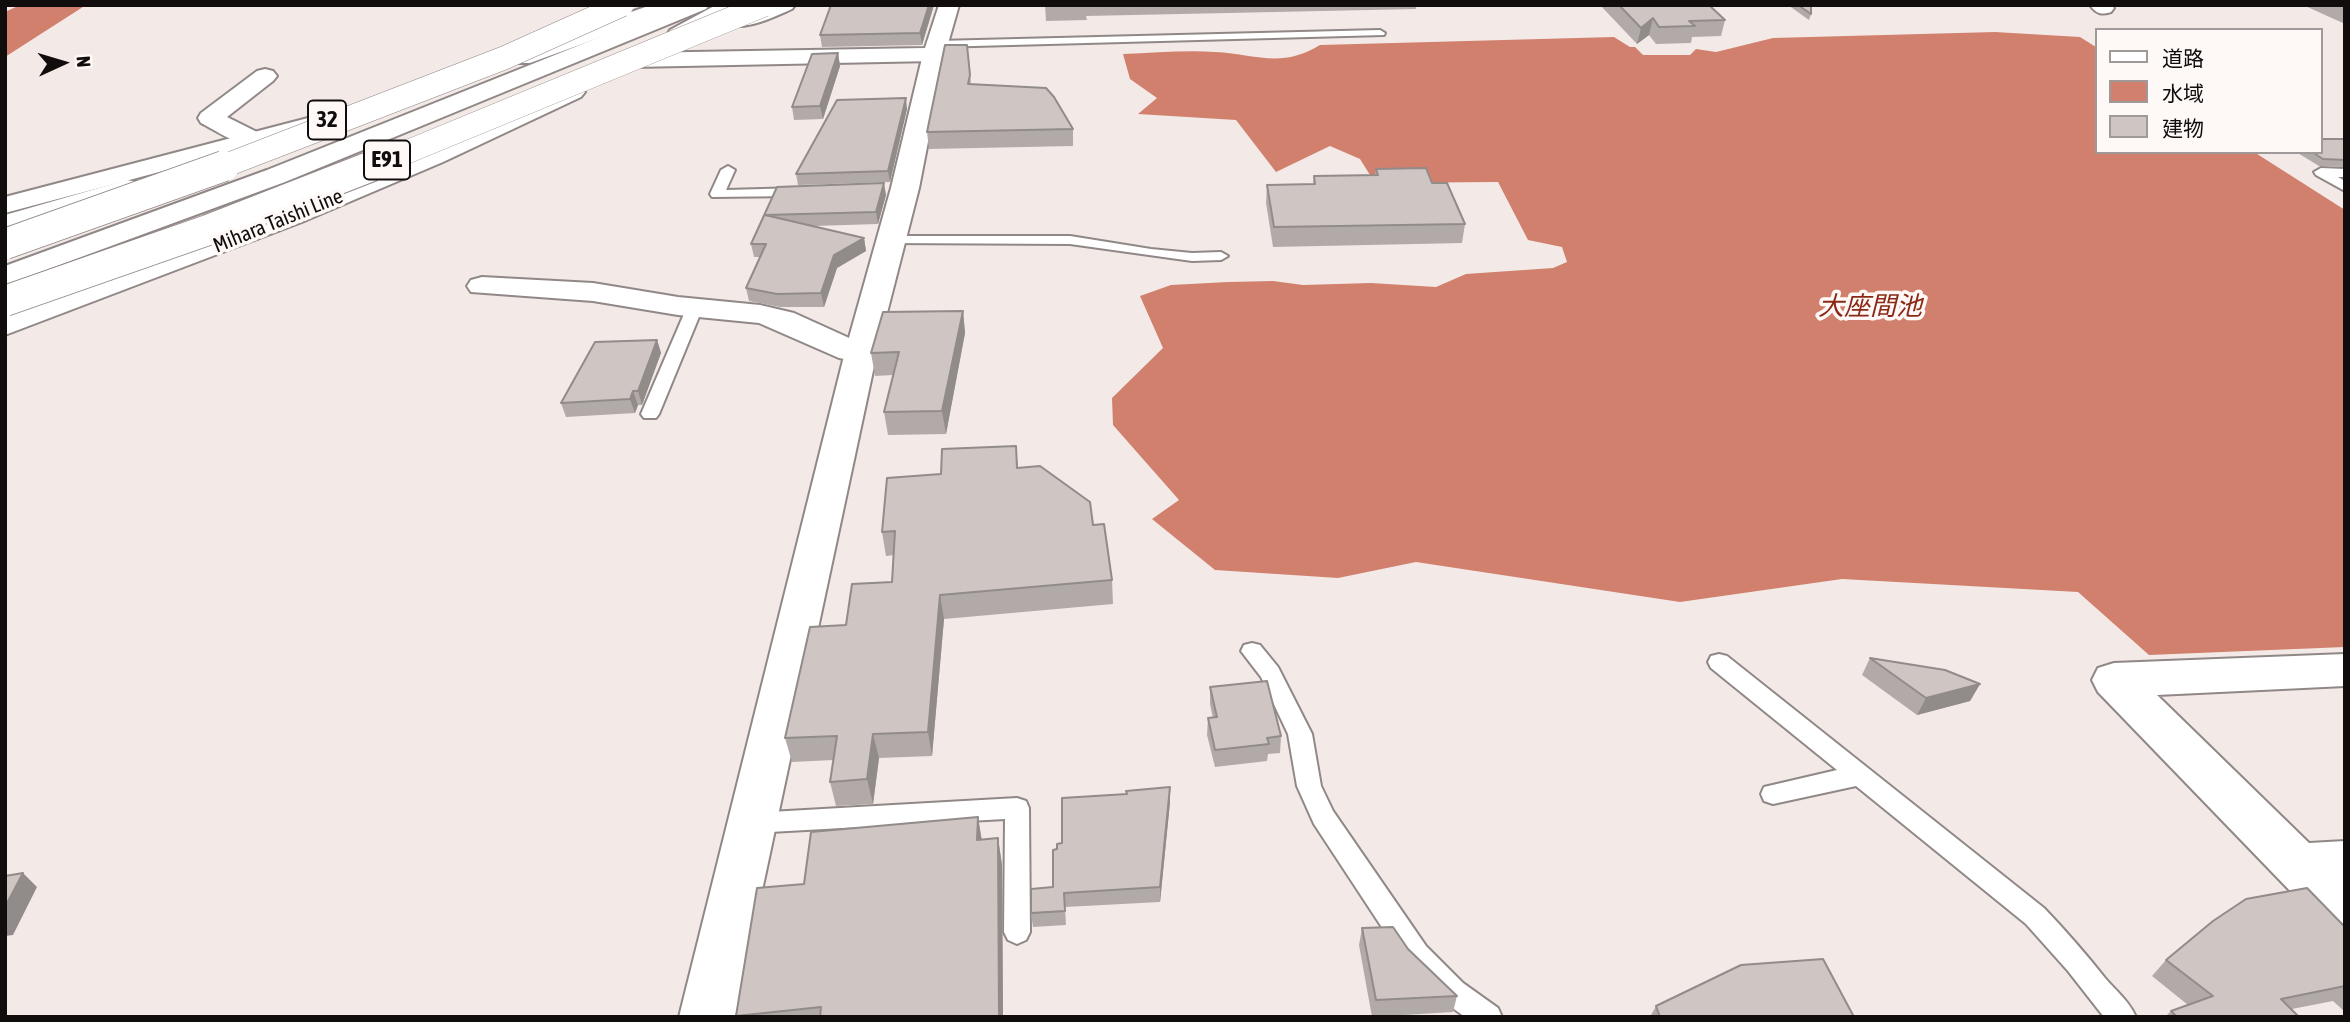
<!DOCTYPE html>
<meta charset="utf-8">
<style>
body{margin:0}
#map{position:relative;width:2350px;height:1022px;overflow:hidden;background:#f3eae8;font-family:"Asap Condensed","Noto Sans JP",sans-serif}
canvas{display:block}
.frame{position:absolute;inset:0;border:7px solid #100d0c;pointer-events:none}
.legend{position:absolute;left:2095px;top:28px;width:228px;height:126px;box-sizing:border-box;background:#fef8f7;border:2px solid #9f9a99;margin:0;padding:9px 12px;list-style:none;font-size:21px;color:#100d0c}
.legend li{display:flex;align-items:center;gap:14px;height:35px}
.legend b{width:35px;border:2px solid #9f9a99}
.north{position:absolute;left:28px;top:28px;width:70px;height:70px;-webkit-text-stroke:5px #fef8f7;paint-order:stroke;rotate:86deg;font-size:19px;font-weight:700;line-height:28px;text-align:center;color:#100d0c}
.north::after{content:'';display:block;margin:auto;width:24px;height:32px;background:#100d0c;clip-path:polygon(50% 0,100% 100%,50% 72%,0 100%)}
</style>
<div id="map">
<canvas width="2350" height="1022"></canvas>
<div class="frame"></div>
<ul class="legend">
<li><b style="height:9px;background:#fff"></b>道路</li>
<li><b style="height:19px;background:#d1806d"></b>水域</li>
<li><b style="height:19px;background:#cfc6c4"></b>建物</li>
</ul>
<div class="north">N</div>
</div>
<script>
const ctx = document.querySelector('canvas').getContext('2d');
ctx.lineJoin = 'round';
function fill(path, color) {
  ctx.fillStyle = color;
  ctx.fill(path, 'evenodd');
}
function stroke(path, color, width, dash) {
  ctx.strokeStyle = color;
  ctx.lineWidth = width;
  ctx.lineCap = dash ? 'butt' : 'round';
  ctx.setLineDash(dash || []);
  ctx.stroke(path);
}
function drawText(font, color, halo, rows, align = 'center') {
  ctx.font = font + ' "Asap Condensed","Noto Sans JP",sans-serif';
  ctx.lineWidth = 7;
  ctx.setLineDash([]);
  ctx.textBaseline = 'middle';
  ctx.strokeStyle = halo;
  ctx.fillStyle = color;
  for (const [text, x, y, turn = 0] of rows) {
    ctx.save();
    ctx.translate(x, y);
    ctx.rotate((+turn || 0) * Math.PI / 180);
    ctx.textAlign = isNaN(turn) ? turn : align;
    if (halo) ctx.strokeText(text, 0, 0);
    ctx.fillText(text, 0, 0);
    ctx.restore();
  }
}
fill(new Path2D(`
 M20 5H86L5 57V12Z
 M1995 32 2080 37 2096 47V152H2254L2345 210V647L2149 655 2078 592 1842 579 1680 602 1416 562 1338 578 1215 570 1152 519 1179 500 1113 425 1112 398 1163 348 1140 296 1171 285 1228 282 1273 281 1303 285 1371 283 1436 287 1466 274 1553 268 1567 262 1562 247 1528 240 1498 182 1375 183 1360 159 1330 146 1276 172 1236 120 1138 114 1157 98 1130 79 1123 54C1154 53 1185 50 1215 52 1256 54 1281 69 1320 45L1614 37 1630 47H1635L1643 55H1690L1696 49 1716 52 1773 38Z`), '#d1806d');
const lane = new Path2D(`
 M1380 30 1385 33 1384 35 937 47 932 44 937 41Z
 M728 166 735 170 726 190 799 188 806 192 799 196 712 197 710 194 721 170Z
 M2321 168 2345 169V177H2338L2345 181V191L2316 175 2314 172Z
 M891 236H1070L1151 249 1192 253 1221 252 1228 256 1221 260 1192 261 1070 244 886 243 884 240 886 237Z
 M695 302 703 307 659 414 656 418H644L641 414 687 307Z
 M1252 643 1260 645 1278 667 1312 734 1321 786 1333 811 1426 946 1463 983 1498 1008 1502 1017H1465L1443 1001 1406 964 1314 824 1297 786 1288 734 1261 677 1241 651 1244 645Z
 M1719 654 1727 656 2044 908C2066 931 2086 954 2105 978 2116 991 2129 1001 2136 1017H2104L2068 971 2026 924 1856 786 1773 804 1764 801 1761 794 1764 787 1837 770 1711 668 1708 662 1711 656Z
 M1017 798 1026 801 1029 808 1030 932 1026 940 1017 944 1008 940 1004 932 1005 819 752 833 743 830 740 823 743 816 752 813Z`);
const street = new Path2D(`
 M767 5H795L792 9C767 20 746 31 718 24L714 20 718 16 744 15Z
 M939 5H959L945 54 942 59 934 61 633 67 625 65 622 60 625 55 633 53 925 48Z
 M2090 5H2112L2114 8 2111 12C2102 15 2096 14 2090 5Z
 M265 69 273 71 277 76 273 81 227 117 261 134 265 139 261 144C241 149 219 132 201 123L198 118 201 113 257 71Z
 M482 277 593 283 678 297 760 305 794 313 858 342 873 345 877 352 873 359 861 362 839 358 759 323 678 315 593 301 471 292 467 286 471 280Z
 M2345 654V686L2157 695 2309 843 2345 841V935L2326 928 2098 692 2092 680 2098 668 2114 663Z`);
const secondary = new Path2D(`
 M934 47 942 49 945 54 919 188 877 352 735 1017H679L845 352 891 188 923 54 926 49Z`);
const primary = new Path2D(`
 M651 5H681L678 9 530 63H514L511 58 514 53Z
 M716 5H741L686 40H670L667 35 670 30Z
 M573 85 581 87 585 92 581 97 443 162 302 222 5 335V314L282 210Z
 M331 112 340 114 343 119 340 124 5 213V197Z`);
const highway = new Path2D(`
 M680 5H709L706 9 285 182 5 285V266L267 170Z
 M127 180 137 182 141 188 137 194 5 232V215Z`);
stroke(lane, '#908886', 4);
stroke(street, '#908886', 4);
stroke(secondary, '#908886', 4);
stroke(primary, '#908886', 4);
stroke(highway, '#908886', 4);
fill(lane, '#fff');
fill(street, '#fff');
fill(secondary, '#fff');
fill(primary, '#fff');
fill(highway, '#fff');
const highwayBridgeFar1 = new Path2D(`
 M219 168 504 58 622 5
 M368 168 764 5`);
const highwayBridge = new Path2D(`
 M5 244 224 166
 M5 301 208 230 372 166`);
stroke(highwayBridgeFar1, '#908886', 24, []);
stroke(highwayBridge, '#908886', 32, []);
stroke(highwayBridgeFar1, '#fff', 23);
stroke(highwayBridge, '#fff', 30);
fill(new Path2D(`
 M934 5 922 45 822 47 820 35Z
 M1045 5H1416V9L1086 16 1087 20 1046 21Z
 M1600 5H1709L1725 20 1721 36 1692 37 1691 43 1656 44 1649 35 1637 44Z
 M1788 5H1811V14L1809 20Z
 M2303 5H2345V24Z
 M967 45 971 84 1073 129V146L929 149 927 132Z
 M838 53 840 66 823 119 794 120 792 107Z
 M907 109 890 182 798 185 796 174Z
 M2345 139V167L2319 166 2296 152H2320Z
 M1376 169 1432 183 1465 224 1462 243 1273 247 1266 203 1267 185 1313 184 1314 176 1375 175Z
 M777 187 886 195 878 224 813 226 864 238 866 251 837 268 824 307H780L749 301 746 288 760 257H754L751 244Z
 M963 311 965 333 946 434 888 435 884 412 893 375 875 376 871 353Z
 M657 340 661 353 642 405H638L635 413 566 417 561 403Z
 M1016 446 1018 468 1093 525 1112 580 1113 604 944 619 932 756 879 758 873 804 836 806 830 782 833 760 792 762 785 738 846 625 892 582 894 555 886 556 882 532 941 474Z
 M1870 658 1980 684 1970 701 1917 715 1862 675Z
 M1210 687 1281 736 1280 753 1268 754 1267 761 1215 767 1207 735 1208 718H1213L1210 704Z
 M1170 787V802L1160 902 1065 907 1066 925 1033 927 1031 913 1053 887 1057 849 1127 794Z
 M978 817 982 840 998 838 1002 865 1003 1017H736L804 884Z
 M2345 927V1012L2333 1001 2292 1009 2299 1017H2165L2171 1011 2188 1005 2152 976 2166 960Z
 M1362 928 1408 949 1457 996 1453 1012 1372 1017 1359 945Z
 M1656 1006 1854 1017H1650Z`), '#b2aaa9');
fill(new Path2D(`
 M929 5H934L922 45 920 33Z
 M1653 18 1649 35 1637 44 1641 28Z
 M838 53 840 66 823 119 820 106Z
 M906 98 907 109 890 182 888 171Z
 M884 183 886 195 878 224 876 212Z
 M864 238 866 251 837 268 824 307 821 293 834 255Z
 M963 311 965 333 946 434 942 411Z
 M657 340 661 353 642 405 638 391Z
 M633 391 638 405 635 413 630 399Z
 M940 595 944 619 932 756 928 732Z
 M1980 684 1970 701 1917 715 1926 698Z
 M873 734 879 758 873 804 867 779Z
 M1170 787V802L1160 902V887Z
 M978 817 982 844 977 840Z
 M998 838 1002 865 1003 1017H999Z
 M23 873 37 887 13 935 5 936V907Z`), '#918b89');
const building = new Path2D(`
 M831 5H929L920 33 820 35Z
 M1619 5H1709L1725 20 1689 21 1695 26 1659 27 1653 18 1641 28Z
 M1798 5H1811V14Z
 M945 45H967L970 75 968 84 1046 88 1054 97 1073 129 927 132Z
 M838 53 820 106 792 107 812 54Z
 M906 98 888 171 796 174 837 100Z
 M2320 139H2345V160L2323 159 2312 152H2320Z
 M1426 168 1432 183H1447L1465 224 1274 227 1267 185 1315 184 1314 176 1378 175 1376 169Z
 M884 183 876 212 765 215 864 238 834 255 821 293 777 294 746 288 766 244H751L777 187Z
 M963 311 942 411 884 412 899 352 871 353 883 312Z
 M657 340 638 391H633L630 399 561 403 595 342Z
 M1016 446 1017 468 1040 466 1090 502 1093 525 1104 524 1112 580 940 595 928 732 873 734 867 779 830 782 837 736 785 738 810 627 846 625 852 584 892 582 895 531 882 532 887 478 941 474 942 449Z
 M1870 658 1945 670 1980 684 1926 698Z
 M1267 681 1281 736 1267 738 1269 744 1215 750 1208 718 1217 717 1210 687Z
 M1170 787 1160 887 1064 893 1065 911 1031 913V889L1053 887V850L1057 849V844L1062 843V798L1127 794 1126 791Z
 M978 817 977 840 998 838 999 1017H820L821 1007 736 1016 757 888 804 884 811 832Z
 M23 873 5 907V876Z
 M2307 888 2345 927V986L2281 999 2299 1017H2177L2171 1011 2213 996 2166 960 2213 921 2246 899Z
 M1393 927 1408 949 1457 996 1376 1000 1362 928Z
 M1823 959 1854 1017H1660L1656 1006 1741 965Z`);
fill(building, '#cfc6c4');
stroke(building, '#918b89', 2);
drawText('21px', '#100d0c', '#fef8f7', [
 ["Mihara Taishi Line",278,221,-22]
]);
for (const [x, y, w] of [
 [327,120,38],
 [387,160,46]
]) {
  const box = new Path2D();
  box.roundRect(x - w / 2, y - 19.5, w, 39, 5);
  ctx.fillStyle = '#fef8f7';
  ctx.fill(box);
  stroke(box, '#100d0c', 2);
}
drawText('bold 23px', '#100d0c', null, [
 ["32",327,120],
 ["E91",387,160]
]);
drawText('italic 26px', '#8a2915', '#fef8f7', [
 ["大座間池",1870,307]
]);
</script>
